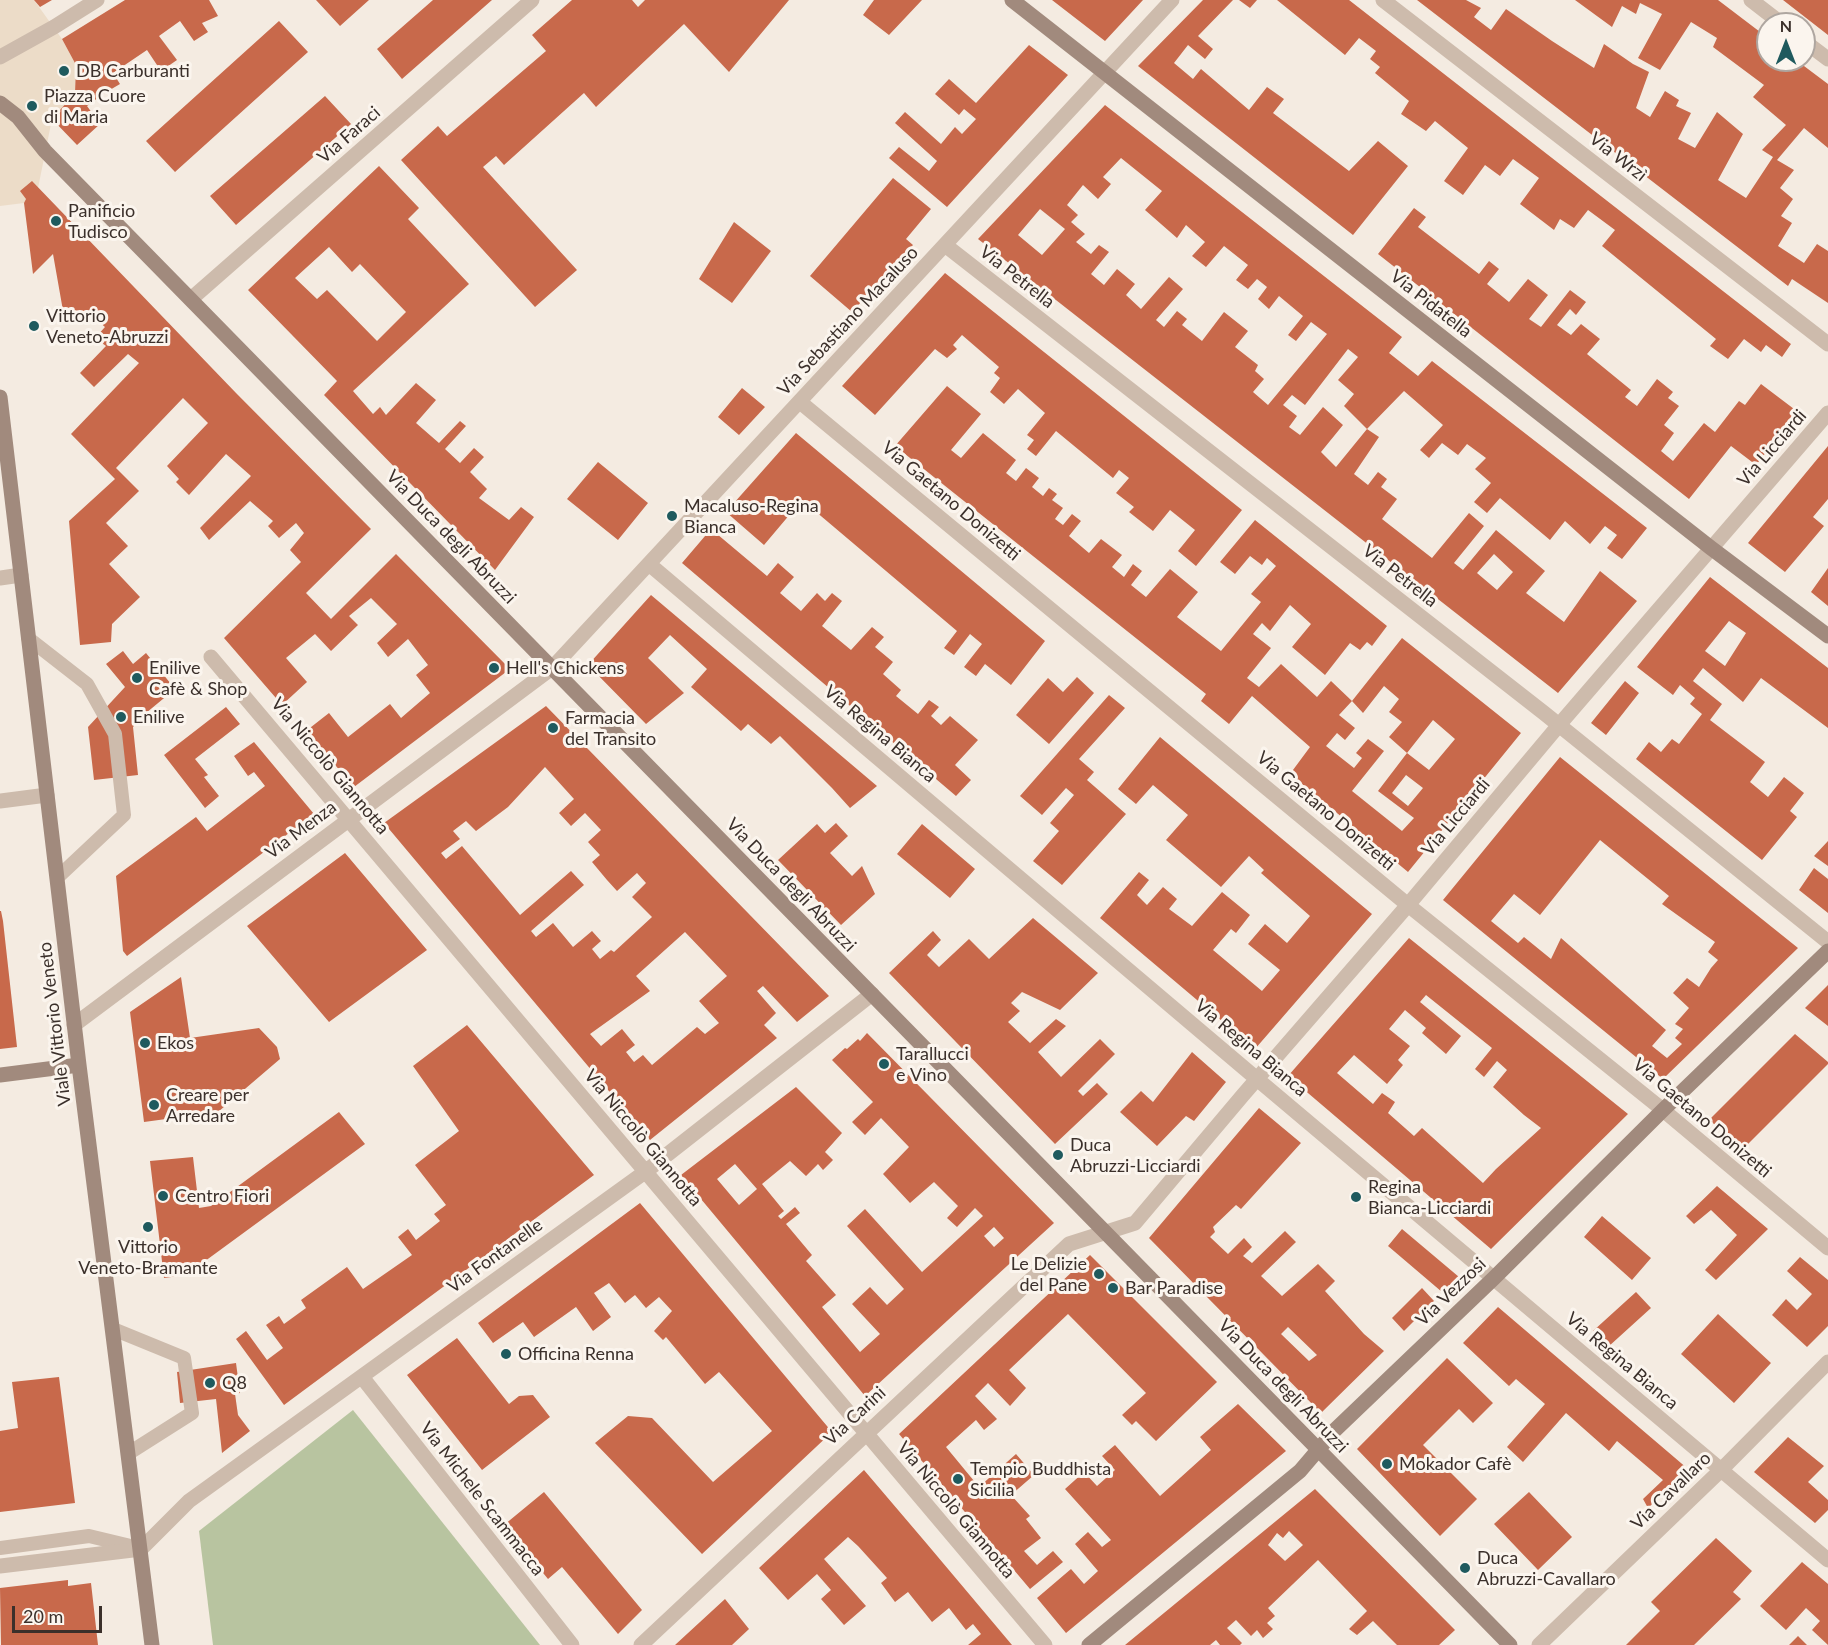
<!DOCTYPE html>
<meta charset="utf-8">
<style>
body{margin:0}
#map{position:relative;width:1828px;height:1645px;overflow:hidden;background:#f4ebe1;font-family:Lato,sans-serif}
canvas{display:block}
.north{position:absolute;left:1756px;top:12px;width:60px;height:60px;box-sizing:border-box;background:#fbf5ee;border:2px solid #aea6a0;border-radius:50%;rotate:0deg;font-size:16px;font-weight:700;line-height:24px;text-align:center;color:#3b302b}
.north::after{content:'';display:block;margin:auto;width:21px;height:27px;background:#1f5a5e;clip-path:polygon(50% 0,100% 100%,50% 72%,0 100%)}
.scale{position:absolute;left:12px;top:1606px;width:90px;height:27px;box-sizing:border-box;border:3px solid #3b302b;border-top:0;padding-left:8px;font-size:18px;line-height:21px;white-space:nowrap;color:#3b302b;-webkit-text-stroke:4px #fbf5ee;paint-order:stroke}
</style>
<div id="map">
<canvas width="1828" height="1645"></canvas>
<div class="north">N</div>
<div class="scale">20 m</div>
</div>
<script>
const ctx = document.querySelector('canvas').getContext('2d');
ctx.lineJoin = 'round';
function fill(path, color) {
  ctx.fillStyle = color;
  ctx.fill(path, 'evenodd');
}
function stroke(path, color, width, dash) {
  ctx.strokeStyle = color;
  ctx.lineWidth = width;
  ctx.lineCap = dash ? 'butt' : 'round';
  ctx.setLineDash(dash || []);
  ctx.stroke(path);
}
function drawText(font, color, halo, rows, align = 'center') {
  ctx.font = font + ' Lato,sans-serif';
  ctx.lineWidth = 6;
  ctx.setLineDash([]);
  ctx.textBaseline = 'middle';
  ctx.strokeStyle = halo;
  ctx.fillStyle = color;
  for (const [text, x, y, turn = 0] of rows) {
    ctx.save();
    ctx.translate(x, y);
    ctx.rotate((+turn || 0) * Math.PI / 180);
    ctx.textAlign = isNaN(turn) ? turn : align;
    if (halo) ctx.strokeText(text, 0, 0);
    ctx.fillText(text, 0, 0);
    ctx.restore();
  }
}
fill(new Path2D(`
 M353 1410 540 1645H213L199 1531Z`), '#b8c4a0');
fill(new Path2D(`
 M0 0H34L62 39 76 65 75 93 52 119 38 188 26 199 24 203 0 206Z`), '#ecdcc8');
fill(new Path2D(`
 M34 0H52L40 7Z
 M125 0H209L218 16 202 23 208 32 194 41 180 21 159 36 177 60 161 71 147 50 113 73 120 84 103 94 87 106 100 124 77 145 52 119 75 93 76 65 62 39Z
 M316 0H369L340 26Z
 M433 0H492L402 79 377 49Z
 M572 0H632L638 7 645 0H789L729 72 684 24 596 107 584 93 504 165 496 156 483 167 577 270 535 307 401 160 438 126 447 136 546 51 532 35Z
 M874 0H922L889 35 863 15Z
 M1052 0H1143L1105 41Z
 M1203 0H1233L1198 36 1213 49 1205 59 1188 45 1174 63 1193 79 1201 69 1249 110 1267 87 1284 99 1273 113 1349 171 1378 141 1408 166 1353 235 1138 66Z
 M1239 0H1257L1250 8Z
 M1277 0H1349L1791 344 1782 357 1766 345 1761 352 1744 339 1728 359 1710 346 1716 339 1602 246 1615 230 1588 210 1574 228 1560 219 1554 230 1520 204 1539 178 1513 159 1500 176 1485 165 1463 195 1444 181 1468 148 1435 121 1426 131 1401 114 1409 101 1375 73 1380 67 1370 59 1376 51 1359 38 1345 55Z
 M1417 0H1466L1481 8 1474 17 1491 30 1506 9 1552 41 1594 68 1604 44 1633 64 1649 72 1636 108 1650 117 1665 91 1679 100 1676 106 1691 113 1678 139 1695 148 1717 112 1743 134 1718 180 1746 198 1773 157 1762 150 1786 125 1753 97 1764 85 1713 47 1717 38 1691 22 1660 70 1638 58 1662 14 1640 3 1636 14 1622 6 1612 27 1575 0H1718L1768 38V60H1796L1828 84V148L1804 128 1777 160 1794 170 1780 188 1793 199 1781 216 1792 223 1778 246 1804 263 1817 244 1828 251V303L1792 279 1788 286Z
 M1783 0H1828V35Z
 M279 21 308 52 175 172 146 141Z
 M1029 45 1068 75 947 207 889 158 899 147 929 171 937 161 895 123 905 112 941 144 955 127 962 134 976 119 964 109 959 115 935 94 949 79 976 103Z
 M325 96 351 124 236 225 210 196Z
 M1105 105 1402 337 1389 353 1418 376 1432 361 1647 528 1622 559 1607 548 1617 535 1605 526 1590 544 1565 521 1550 540 1500 498 1487 513 1474 502 1491 483 1475 469 1486 458 1467 444 1458 455 1442 443 1429 458 1420 450 1443 425 1404 391 1367 429 1344 406 1354 394 1338 380 1358 357 1348 349 1305 405 1292 395 1283 405 1297 416 1289 427 1300 435 1323 407 1343 425 1321 452 1336 467 1367 429 1379 437 1354 474 1368 485 1378 472 1387 479 1381 487 1397 499 1382 519 1432 558 1469 513 1484 526 1454 563 1463 570 1496 530 1545 571 1526 593 1564 622 1600 571 1637 601 1558 693 978 239ZM1121 158 1162 191 1145 210 1177 238 1186 225 1205 242 1192 256 1206 267 1224 246 1248 265 1236 280 1248 289 1257 279 1267 287 1258 299 1269 309 1279 296 1303 316 1288 335 1296 341 1311 322 1327 334 1268 405 1253 392 1264 379 1255 371 1258 365 1235 347 1248 331 1224 312 1202 341 1182 325 1187 319 1177 311 1164 327 1156 320 1183 289 1169 277 1141 309 1126 295 1135 284 1117 269 1104 285 1091 274 1109 252 1099 245 1091 254 1076 242 1085 234 1071 222 1078 215 1067 205 1083 185 1098 199 1111 184 1103 177ZM1040 209 1065 229 1042 255 1018 235ZM1494 554 1513 572 1497 590 1477 573Z
 M379 166 419 208 408 219 469 284 353 391 373 414 380 407 386 415 416 383 436 400 416 423 439 443 460 421 466 426 445 449 460 463 474 448 484 457 470 472 487 489 479 498 509 520 521 507 534 517 495 570 324 395 337 381 248 290ZM329 247 352 272 360 264 406 312 377 341 327 290 317 299 295 278Z
 M893 178 931 209 906 239 913 245 852 312 810 276Z
 M32 181 236 393 371 529 306 593 331 619 396 554 510 669 354 787 306 731 329 713 348 737 390 704 401 718 430 693 416 675 428 665 408 639 388 657 377 643 397 624 371 598 349 616 358 625 331 651 315 634 286 658 307 682 282 705 224 638 301 562 290 550 304 533 296 523 279 538 268 526 273 521 250 501 209 540 200 528 251 476 226 454 189 495 176 482 179 479 167 466 208 423 183 398 116 468 139 491 106 523 128 546 109 564 140 597 112 624 111 642 80 645 69 521 115 479 71 434 139 363 128 354 94 387 80 373 106 346 95 338 105 327 90 314 81 323 71 315 65 322 53 254 33 274 24 203 26 199 20 191Z
 M1414 208 1426 217 1418 227 1479 274 1489 261 1499 269 1487 284 1509 302 1528 279 1548 295 1529 319 1541 327 1570 290 1586 302 1576 315 1570 309 1557 325 1571 335 1581 324 1600 339 1587 354 1631 390 1625 397 1637 406 1657 379 1673 392 1668 398 1679 406 1664 425 1674 433 1661 451 1673 461 1704 423 1715 432 1739 401 1745 405 1761 384 1798 412 1756 465 1731 446 1689 499 1378 254Z
 M734 222 771 251 732 303 699 279Z
 M945 273 1242 510 1196 566 1178 551 1195 530 1170 510 1153 531 1129 512 1134 507 1116 493 1129 478 1119 470 1113 478 1056 431 1036 456 1027 449 1034 440 1027 435 1045 413 1018 389 1004 404 990 392 1000 378 994 373 999 367 962 335 953 345 957 349 947 358 935 349 875 415 842 386Z
 M947 386 981 414 951 450 961 458 983 433 1016 460 1006 473 1016 481 1026 468 1039 478 1032 487 1043 496 1049 488 1057 494 1052 500 1063 508 1055 519 1063 525 1072 514 1081 521 1069 536 1089 553 1101 539 1122 555 1112 567 1124 577 1133 564 1142 571 1131 585 1146 597 1170 569 1198 592 1177 617 1221 651 1261 602 1251 594 1276 566 1267 558 1262 565 1250 556 1235 574 1220 562 1255 520 1387 626 1372 646 1367 642 1360 650 1350 643 1325 675 1292 647 1311 624 1290 605 1270 631 1262 623 1253 634 1271 648 1247 678 1259 687 1281 664 1317 697 1331 681 1352 701 1402 638 1521 733 1408 872 1290 774 1310 747 1252 696 1229 724 1201 701 1206 694 895 446ZM1384 686 1399 699 1389 712 1402 722 1389 737 1407 753 1433 720 1455 739 1429 770 1407 753 1378 791 1414 818 1402 831 1352 791 1384 751 1368 739 1356 753 1362 758 1354 768 1326 746 1337 733 1345 740 1355 728 1339 715 1352 701 1363 713ZM1406 775 1423 788 1408 806 1392 793Z
 M742 388 765 407 739 435 718 417Z
 M796 433 1045 641 1011 685 985 664 976 676 964 667 982 644 970 634 954 655 944 648 957 631 802 500 764 545 726 512Z
 M1828 446V499L1813 517 1824 526 1785 572 1748 543Z
 M598 462 648 503 618 540 567 499Z
 M711 529 767 576 778 563 794 577 780 593 801 611 817 593 825 601 832 593 842 601 822 626 851 650 872 627 884 637 875 647 893 662 883 674 901 690 896 696 918 714 929 700 939 707 931 716 941 725 950 716 978 740 955 765 971 780 956 796 682 563Z
 M1828 568V606L1811 592Z
 M1710 577 1828 668V728L1761 678 1743 702 1703 668 1693 681 1722 704 1710 720 1765 762 1750 782 1768 797 1784 777 1804 793 1790 811 1797 817 1762 860 1636 759 1649 742 1661 752 1672 739 1679 744 1702 714 1690 704 1695 698 1680 685 1673 695 1637 667ZM1729 621 1746 633 1725 666 1705 651Z
 M651 595 773 698 877 786 850 808 832 788 780 736 771 744 748 724 741 731 691 687 707 669 670 635 648 658 684 693 646 724 588 665Z
 M123 651 133 664 146 653 175 689 146 713 133 727 138 775 94 780 88 727 125 687 106 664Z
 M1077 677 1094 693 1049 744 1016 715 1048 678 1063 692Z
 M1625 681 1639 693 1606 735 1591 723Z
 M1109 695 1125 708 1079 759 1094 772 1087 780 1126 814 1062 885 1033 861 1059 831 1050 823 1074 795 1066 788 1042 815 1020 796Z
 M546 706 829 996 797 1022 763 986 757 991 776 1013 764 1025 777 1038 650 1140 384 823ZM545 767 574 799 559 813 571 826 585 813 601 830 588 842 600 855 592 862 607 880 617 891 637 873 646 883 632 897 652 917 614 952 611 950 600 959 592 949 601 941 592 931 573 947 553 923 536 937 531 931 584 885 571 871 520 915 462 846 446 859 441 853 460 839 453 831 466 821 476 831 508 807ZM685 932 727 976 699 1001 719 1023 705 1034 697 1027 652 1065 643 1055 634 1062 626 1052 635 1045 622 1029 601 1046 590 1034 650 991 636 976Z
 M226 707 240 724 195 759 208 775 204 777 219 796 205 808 164 755Z
 M1160 737 1372 914 1255 1049 1100 918 1139 872 1149 880 1137 895 1147 905 1163 887 1177 899 1169 909 1192 926 1222 892 1250 915 1236 933 1231 929 1213 950 1262 991 1280 970 1248 944 1265 924 1287 943 1310 916 1261 873 1264 870 1249 856 1221 887 1166 840 1188 815 1153 785 1136 804 1118 789Z
 M254 742 314 814 127 956 123 951 116 876 196 817 207 831 265 786 254 772 248 776 234 756Z
 M1560 757 1798 948 1663 1079 1443 900ZM1600 840 1669 896 1662 904 1715 942 1708 952 1718 960 1711 968 1699 987 1687 978 1673 993 1689 1008 1675 1024 1683 1029 1675 1038 1682 1044 1667 1058 1652 1046 1666 1030 1561 938 1551 959 1524 937 1518 943 1491 921 1514 894 1540 915Z
 M836 823 848 836 830 853 852 876 862 866 875 894 841 925 778 860 817 824 825 833Z
 M922 824 975 869 950 898 897 854Z
 M1828 841V866L1814 856Z
 M345 853 427 950 329 1022 247 926Z
 M1814 868 1828 879V913L1799 890Z
 M0 911H1L3 921 17 1047 0 1049Z
 M1033 918 1098 973 1060 1010 1022 992 1011 1003 1020 1011 1008 1022 1030 1043 1056 1019 1066 1026 1038 1052 1061 1077 1100 1039 1115 1054 1078 1091 1083 1096 1097 1083 1108 1094 1055 1144 889 973 933 931 941 940 927 955 939 967 969 939 989 959Z
 M1409 938 1628 1114 1491 1249 1288 1076ZM1426 995 1492 1048 1475 1069 1484 1077 1497 1061 1507 1070 1493 1087 1524 1115 1541 1128 1496 1169 1483 1183 1422 1128 1414 1136 1388 1113 1395 1102 1382 1093 1373 1104 1337 1073 1354 1055 1387 1084 1403 1065 1398 1060 1410 1046 1389 1029 1405 1010 1426 1028 1422 1033 1446 1054 1461 1036 1420 1002Z
 M181 977 190 1038 259 1028 277 1047 280 1059 218 1112 144 1122 130 1012Z
 M1828 985V1026L1805 1008Z
 M467 1025 594 1175 284 1405 236 1339 246 1331 267 1360 283 1348 266 1325 279 1316 284 1324 306 1308 301 1300 347 1267 363 1289 412 1255 398 1237 408 1229 416 1240 440 1221 434 1214 446 1205 415 1165 459 1131 413 1066Z
 M867 1033 1054 1223 865 1396 681 1175 796 1087 842 1133 825 1152 833 1160 823 1170 818 1164 806 1176 790 1161 762 1184 784 1211 778 1216 781 1219 795 1207 800 1213 786 1224 812 1255 806 1261 836 1295 822 1307 860 1352 880 1334 852 1304 870 1287 887 1305 904 1289 847 1226 865 1209 922 1272 983 1216 975 1208 957 1227 947 1218 958 1206 934 1182 910 1203 883 1174 909 1147 881 1118 865 1135 852 1122 873 1102 832 1060 845 1048 847 1049 858 1039 860 1041ZM735 1164 757 1189 739 1205 717 1179ZM994 1227 1004 1238 994 1247 984 1236Z
 M1795 1034 1828 1062V1064L1744 1148 1709 1120Z
 M1192 1052 1226 1082 1194 1121 1186 1116 1157 1146 1120 1112 1141 1091 1153 1102Z
 M1259 1108 1301 1143 1241 1209 1236 1205 1213 1227 1215 1232 1210 1237 1228 1254 1244 1238 1252 1247 1243 1256 1252 1263 1285 1231 1296 1242 1261 1276 1282 1296 1318 1264 1335 1281 1325 1291 1364 1334 1384 1351 1321 1413 1149 1238ZM1288 1327 1317 1355 1309 1361 1281 1334Z
 M339 1112 365 1144 186 1275 164 1278 150 1161 193 1157 199 1208 211 1206Z
 M1717 1186 1768 1229 1716 1280 1705 1270 1737 1235 1711 1210 1694 1224 1686 1216Z
 M640 1203 832 1432 702 1554 595 1443 628 1416 652 1418 713 1482 772 1431 719 1372 705 1384 666 1337 663 1340 654 1331 672 1311 659 1297 646 1308 635 1295 625 1303 609 1283 594 1293 611 1317 593 1331 576 1307 534 1337 523 1322 493 1343 478 1323Z
 M1602 1216 1651 1258 1632 1280 1584 1237Z
 M1402 1229 1459 1277 1442 1292 1388 1246Z
 M1090 1255 1217 1382 1156 1441 1136 1421 1132 1425 1122 1415 1146 1393 1068 1314 1009 1370 1026 1388 1010 1406 988 1383 975 1396 997 1419 984 1430 976 1420 946 1447 979 1487 1016 1454 1034 1475 1011 1495 1030 1516 1026 1519 1041 1538 1024 1551 1037 1565 1053 1551 1063 1562 1030 1589 899 1434Z
 M1800 1257 1828 1280V1326L1807 1347 1772 1315 1786 1299 1797 1310 1812 1294 1787 1271Z
 M1422 1288 1434 1301 1404 1331 1392 1318Z
 M1636 1292 1651 1308 1608 1347 1593 1331Z
 M1498 1307 1688 1469 1648 1508 1643 1499 1663 1480 1617 1441 1609 1451 1566 1413 1523 1462 1507 1447 1545 1404 1516 1379 1509 1386 1463 1343Z
 M1718 1314 1771 1363 1734 1403 1681 1354Z
 M457 1338 509 1404 519 1396 533 1395 550 1417 482 1470 407 1375Z
 M1447 1358 1493 1403 1473 1423 1459 1409 1423 1445 1477 1499 1440 1536 1357 1449Z
 M236 1363 240 1393 235 1394 238 1415 250 1431 222 1453 216 1399 180 1403 177 1372Z
 M59 1377 75 1503 0 1512V1431L18 1428 12 1382Z
 M1238 1404 1286 1451 1066 1633 1037 1598 1071 1569 1084 1584 1098 1571 1075 1544 1088 1532 1102 1547 1111 1540 1065 1489 1084 1472 1097 1486 1115 1470 1102 1456 1115 1445 1160 1496 1211 1450 1200 1437Z
 M1788 1437 1824 1466 1808 1482 1828 1500V1510L1815 1523 1754 1472Z
 M864 1470 927 1544 1012 1645H968L981 1634 973 1624 966 1630 949 1608 932 1622 908 1592 895 1602 881 1583 887 1578 858 1546 848 1537 824 1559 866 1606 844 1625 821 1599 831 1590 817 1574 788 1600 759 1568Z
 M1315 1489 1455 1630 1439 1645H1397L1373 1621 1357 1635 1349 1629 1367 1611 1318 1560 1268 1608 1275 1616 1267 1623 1273 1629 1263 1638 1257 1630 1251 1636 1236 1620 1227 1628 1242 1643 1240 1645H1220L1216 1640 1210 1645H1125ZM1289 1531 1303 1545 1285 1561 1268 1545 1277 1533 1283 1538Z
 M544 1492 642 1610 618 1634 562 1567 548 1579 504 1525Z
 M1529 1492 1572 1537 1538 1570 1494 1524Z
 M1716 1538 1752 1571 1733 1592 1741 1599 1694 1645H1626L1660 1611 1651 1602Z
 M1802 1562 1828 1584V1645L1812 1630 1820 1621 1806 1608 1786 1630 1760 1606Z
 M68 1580V1586L91 1583 98 1645H1L0 1588Z
 M725 1599 749 1629 732 1645H675Z
 M1798 1636 1807 1645H1789Z`), '#c8694b');
stroke(new Path2D(`
 M28 638 87 684 115 734 124 815 57 878
 M113 1329 184 1358 192 1413 129 1453
 M0 1548 89 1536 139 1548`), '#cdbbac', 14);
stroke(new Path2D(`
 M1383 0 1828 344
 M1751 0 1782 24
 M1804 41 1828 59
 M0 57 54 27 97 0
 M945 245 1544 713 1828 942
 M191 299 532 0
 M800 402 1408 905 1663 1110 1828 1248
 M649 564 1257 1079 1828 1560
 M0 578 21 575
 M211 657 1045 1645
 M0 801 47 795
 M74 1025 552 668 1172 0
 M362 1377 572 1645
 M0 1566 141 1549 189 1501 645 1172 872 994
 M641 1645 1069 1244 1135 1223 1243 1095 1408 905 1559 725 1828 413
 M1539 1645 1721 1470 1828 1362`), '#cdbbac', 15);
stroke(new Path2D(`
 M1012 0 1711 548 1828 636
 M0 103 18 117 45 151 1510 1645
 M0 397 79 1065 152 1645
 M0 1075 79 1065
 M1089 1645 1300 1471 1335 1430 1494 1278 1663 1110 1828 951`), '#a18a7d', 15);
for (const [x, y, r, color] of [
 [64,71,6,"#1f5a5e"],
 [32,106,6,"#1f5a5e"],
 [56,221,6,"#1f5a5e"],
 [34,326,6,"#1f5a5e"],
 [672,516,6,"#1f5a5e"],
 [494,668,6,"#1f5a5e"],
 [137,678,6,"#1f5a5e"],
 [121,717,6,"#1f5a5e"],
 [553,728,6,"#1f5a5e"],
 [145,1043,6,"#1f5a5e"],
 [884,1064,6,"#1f5a5e"],
 [154,1105,6,"#1f5a5e"],
 [1058,1155,6,"#1f5a5e"],
 [163,1196,6,"#1f5a5e"],
 [1356,1197,6,"#1f5a5e"],
 [148,1227,6,"#1f5a5e"],
 [1099,1274,6,"#1f5a5e"],
 [1113,1288,6,"#1f5a5e"],
 [506,1354,6,"#1f5a5e"],
 [210,1383,6,"#1f5a5e"],
 [1387,1464,6,"#1f5a5e"],
 [958,1479,6,"#1f5a5e"],
 [1465,1568,6,"#1f5a5e"]
]) {
  const dot = new Path2D();
  dot.arc(x, y, r, 0, 2 * Math.PI);
  ctx.fillStyle = color;
  ctx.fill(dot);
  stroke(dot, '#fbf5ee', 2);
}
drawText('18px', '#3b302b', '#fbf5ee', [
 ["DB Carburanti",76,71],
 ["Piazza Cuore",44,96],
 ["di Maria",44,117],
 ["Panificio",68,211],
 ["Tudisco",68,232],
 ["Vittorio",46,316],
 ["Veneto-Abruzzi",46,337],
 ["Macaluso-Regina",684,506],
 ["Bianca",684,527],
 ["Enilive",149,668],
 ["Cafè & Shop",149,689],
 ["Hell's Chickens",506,668],
 ["Enilive",133,717],
 ["Farmacia",565,718],
 ["del Transito",565,739],
 ["Ekos",157,1043],
 ["Tarallucci",896,1054],
 ["e Vino",896,1075],
 ["Creare per",166,1095],
 ["Arredare",166,1116],
 ["Duca",1070,1145],
 ["Abruzzi-Licciardi",1070,1166],
 ["Regina",1368,1187],
 ["Bianca-Licciardi",1368,1208],
 ["Centro Fiori",175,1196],
 ["Vittorio",148,1247,"center"],
 ["Veneto-Bramante",148,1268,"center"],
 ["Le Delizie",1087,1264,"right"],
 ["del Pane",1087,1285,"right"],
 ["Bar Paradise",1125,1288],
 ["Officina Renna",518,1354],
 ["Q8",222,1383],
 ["Mokador Cafè",1399,1464],
 ["Tempio Buddhista",970,1469],
 ["Sicilia",970,1490],
 ["Duca",1477,1558],
 ["Abruzzi-Cavallaro",1477,1579]
], 'left');
drawText('18px', '#3b302b', '#fbf5ee', [
 ["Via Faraci",349,135,-41],
 ["Via Wrzì",1618,157,38],
 ["Via Petrella",1017,277,38],
 ["Via Pidatella",1431,304,38],
 ["Via Sebastiano Macaluso",848,321,-47],
 ["Via Licciardi",1772,448,-49],
 ["Via Gaetano Donizetti",951,501,40],
 ["Via Duca degli Abruzzi",451,537,46],
 ["Via Petrella",1400,576,38],
 ["Via Regina Bianca",880,734,40],
 ["Via Niccolò Giannotta",330,766,50],
 ["Via Gaetano Donizetti",1326,811,40],
 ["Via Licciardi",1456,817,-50],
 ["Via Menza",301,830,-37],
 ["Via Duca degli Abruzzi",791,885,46],
 ["Viale Vittorio Veneto",55,1024,-97],
 ["Via Regina Bianca",1251,1048,40],
 ["Via Gaetano Donizetti",1702,1118,40],
 ["Via Niccolò Giannotta",643,1138,50],
 ["Via Fontanelle",495,1256,-36],
 ["Via Vezzosi",1451,1292,-44],
 ["Via Regina Bianca",1622,1361,40],
 ["Via Duca degli Abruzzi",1283,1386,46],
 ["Via Carini",855,1416,-43],
 ["Via Cavallaro",1671,1491,-44],
 ["Via Michele Scammacca",482,1499,52],
 ["Via Niccolò Giannotta",956,1510,50]
]);
</script>
